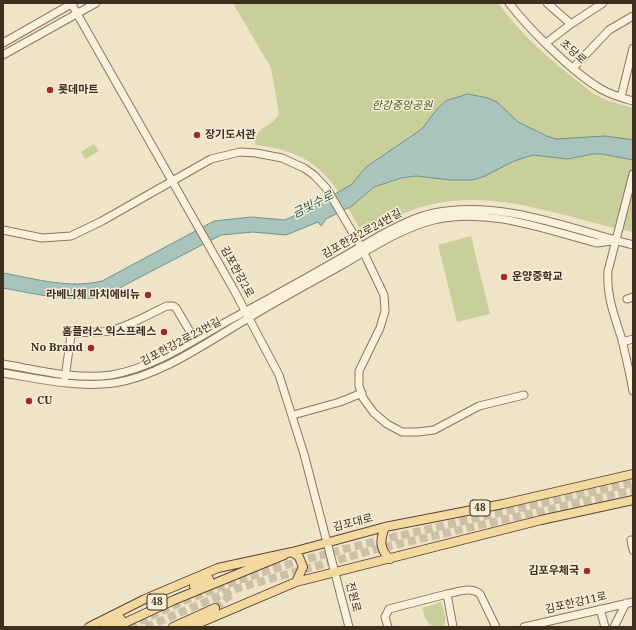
<!DOCTYPE html>
<meta charset="utf-8">
<style>
body{margin:0}
#map{position:relative;width:636px;height:630px;overflow:hidden;background:#f0e4c8;font-family:"Noto Serif",serif}
canvas{display:block}
.frame{position:absolute;inset:0;border:4px solid #3d2e20;pointer-events:none}
</style>
<div id="map">
<canvas width="636" height="630"></canvas>
<div class="frame"></div>
</div>
<script>
const ctx = document.querySelector('canvas').getContext('2d');
ctx.lineJoin = 'round';
function fill(path, color) {
  ctx.fillStyle = color;
  ctx.fill(path, 'evenodd');
}
function stroke(path, color, width, dash) {
  ctx.strokeStyle = color;
  ctx.lineWidth = width;
  ctx.lineCap = dash ? 'butt' : 'round';
  ctx.setLineDash(dash || []);
  ctx.stroke(path);
}
function drawText(font, color, halo, rows, align = 'center') {
  ctx.font = font + ' "Noto Serif","Noto Sans KR",serif';
  ctx.lineWidth = 3;
  ctx.setLineDash([]);
  ctx.textBaseline = 'middle';
  ctx.strokeStyle = halo;
  ctx.fillStyle = color;
  for (const [text, x, y, turn = 0] of rows) {
    ctx.save();
    ctx.translate(x, y);
    ctx.rotate((+turn || 0) * Math.PI / 180);
    ctx.textAlign = isNaN(turn) ? turn : align;
    if (halo) ctx.strokeText(text, 0, 0);
    ctx.fillText(text, 0, 0);
    ctx.restore();
  }
}
fill(new Path2D(`
 M233 3H499C520 36 563 70 594 94L606 100 633 108V232C568 219 500 189 433 204 409 209 387 221 366 232L361 231C333 179 318 152 255 145 255 125 272 128 279 114L271 68Z
 M94 144 99 151 85 159 81 152Z
 M471 236 490 314 457 322 438 245Z
 M441 602C444 611 447 618 444 627 428 627 426 622 422 608Z`), '#c9cf9b');
const water = new Path2D(`
 M468 94 488 98 497 102 518 122 547 136 556 139 605 136 633 140V160L602 154H593L568 159 533 155 514 161 485 176 473 180H451L416 176 401 178 374 187 352 206 326 219 321 226 318 222 286 235 253 232 221 235 102 297C68 302 36 294 3 288V273C36 279 70 289 102 281L214 221 251 217 285 220 308 209 351 185 366 167 422 129 437 109 446 101Z`);
fill(water, '#a9c4bc');
stroke(water, '#6f938a', 1);
stroke(new Path2D(`
 M215 608 233 593
 M129 627C222 578 327 552 429 529 497 513 565 498 633 483
 M146 627 238 588 377 549 633 490`), '#ccc0a6', 8, [8, 4]);
const minor = new Path2D(`
 M71 3 234 290 279 375 304 454 349 627
 M509 3C529 29 572 72 601 89 611 95 622 98 633 101
 M571 24 603 3
 M3 43 73 3
 M546 43 571 24 547 3
 M3 55 96 3
 M573 68 609 30 633 16
 M621 97 633 48
 M633 174 608 271C606 296 615 317 622 340 626 357 630 374 633 391
 M3 230 42 238 71 236 102 221 211 159 240 152 256 153 282 158 304 168 314 175 327 189 361 247 384 295 385 311 380 328 359 371V386L363 398 374 413 387 424 402 432H418L434 430 479 406 524 395
 M627 299 633 297
 M622 342 633 339
 M3 364C38 370 75 380 111 375 153 368 189 343 226 322 278 294 330 265 381 235 398 226 415 217 434 213 499 199 571 229 633 245
 M3 373C39 379 78 388 114 383 161 376 207 342 247 319 278 300 310 283 342 265 370 249 401 228 434 220 488 207 546 230 597 243L611 241
 M65 378 71 335C82 330 97 334 109 331 130 326 147 315 167 306H173L176 308 195 340
 M293 415 340 402 362 393
 M631 540 633 550
 M600 609 605 627
 M388 627 385 617 389 609 447 594
 M453 627 447 594C458 592 471 586 480 594L496 627
 M524 627 633 602
 M614 627 626 603`);
const major = new Path2D(`
 M385 527C380 540 379 549 390 559
 M292 552 299 557 303 567 296 582
 M194 586 209 579
 M89 627 145 599 218 568 292 552 385 527 503 504 633 474
 M105 627 121 619
 M116 627 174 600 284 555
 M173 627 215 608
 M190 627 296 582 541 520 633 500`);
stroke(minor, '#8d765c', 9);
stroke(major, '#5b4430', 10);
stroke(minor, '#faf1dc', 7);
stroke(major, '#f3d9a0', 8);
for (const [x, y, r, color] of [
 [50,90,4,"#9e2a2b"],
 [197,135,4,"#9e2a2b"],
 [504,277,4,"#9e2a2b"],
 [148,295,4,"#9e2a2b"],
 [164,332,4,"#9e2a2b"],
 [91,348,4,"#9e2a2b"],
 [29,401,4,"#9e2a2b"],
 [587,571,4,"#9e2a2b"]
]) {
  const dot = new Path2D();
  dot.arc(x, y, r, 0, 2 * Math.PI);
  ctx.fillStyle = color;
  ctx.fill(dot);
  stroke(dot, '#f7eed8', 1.5);
}
for (const [x, y, w] of [
 [480,508,20],
 [157,602,20]
]) {
  const box = new Path2D();
  box.roundRect(x - w / 2, y - 8, w, 16, 3);
  ctx.fillStyle = '#f7eed8';
  ctx.fill(box);
  stroke(box, '#3d2e20', 1);
}
drawText('bold 10px', '#3d2e20', null, [
 ["48",480,508],
 ["48",157,602]
]);
drawText('11px', '#3d2e20', '#f7eed8', [
 ["초당로",573,52,42],
 ["김포한강2로24번길",362,234,-29],
 ["김포한강2로",237,272,61],
 ["김포한강2로23번길",181,342,-28],
 ["김포대로",353,523,-14],
 ["전원로",353,597,76],
 ["김포한강11로",576,603,-13]
]);
drawText('bold 11px', '#3d2e20', '#f7eed8', [
 ["롯데마트",58,90],
 ["장기도서관",205,135],
 ["운양중학교",512,277],
 ["라베니체 마치에비뉴",140,295,"right"],
 ["홈플러스 익스프레스",156,332,"right"],
 ["No Brand",83,348,"right"],
 ["CU",37,401],
 ["김포우체국",579,571,"right"]
], 'left');
drawText('italic 11px', '#4d5a26', '#f7eed8', [
 ["한강중앙공원",402,106]
]);
drawText('italic 12px', '#2f5d5a', '#f7eed8', [
 ["금빛수로",313,205,-27]
]);
</script>
